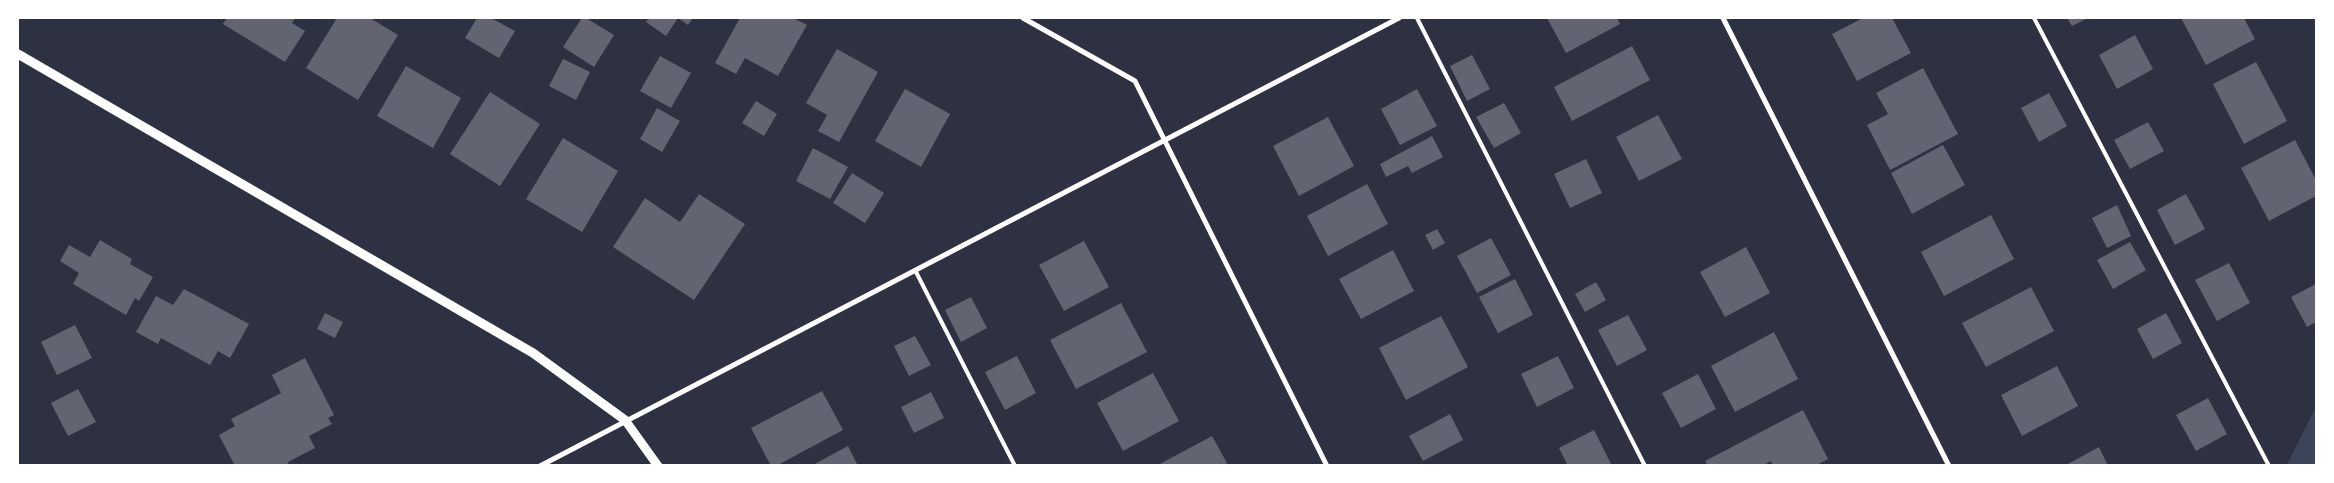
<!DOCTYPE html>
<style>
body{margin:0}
#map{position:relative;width:2334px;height:483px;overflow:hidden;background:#2d3142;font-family:Arial,sans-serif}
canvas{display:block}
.frame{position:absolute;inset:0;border:19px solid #fff;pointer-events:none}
</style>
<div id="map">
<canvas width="2334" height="483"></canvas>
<div class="frame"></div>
</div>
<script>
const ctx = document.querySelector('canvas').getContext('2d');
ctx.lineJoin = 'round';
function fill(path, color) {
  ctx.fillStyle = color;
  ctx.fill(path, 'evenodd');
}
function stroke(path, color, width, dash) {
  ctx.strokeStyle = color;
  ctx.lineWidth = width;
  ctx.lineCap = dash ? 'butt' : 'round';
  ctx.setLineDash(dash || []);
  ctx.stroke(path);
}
fill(new Path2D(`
 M2316 407V465H2287Z`), '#3c4559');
fill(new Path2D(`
 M227 18H295L292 23 305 31 285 62 223 24Z
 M337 18H370L398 35 358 100 306 68Z
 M477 18H491L515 31 499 58 465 38Z
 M582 18H586L614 35 594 67 563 47Z
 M649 18H693L688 25 678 18 666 36 646 22Z
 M740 18H793L807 25 778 76 745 58 736 74 715 63Z
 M1547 18H1617L1620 24 1566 53Z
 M1863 18H1892L1911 53 1857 81 1832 34Z
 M2067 18H2088L2072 26Z
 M2181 18H2244L2255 39 2206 65Z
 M2135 35 2153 69 2117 89 2099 55Z
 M1632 46 1650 80 1572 121 1554 87Z
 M837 49 878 72 839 142 818 131 827 115 806 103Z
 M1472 55 1490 89 1467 101 1450 66Z
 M660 56 691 73 671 108 640 91Z
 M563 59 590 72 576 100 549 86Z
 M2256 62 2287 121 2244 144 2213 84Z
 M406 66 461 98 433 148 377 116Z
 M1923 68 1958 134 1890 170 1867 125 1888 114 1876 93Z
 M905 89 950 114 921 167 875 141Z
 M1417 89 1437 126 1400 145 1381 109Z
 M490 92 540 124 500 186 450 154Z
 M2049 93 2067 126 2039 142 2021 108Z
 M756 101 777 114 764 136 742 123Z
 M1504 103 1521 133 1494 148 1476 117Z
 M657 108 680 121 662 152 640 139Z
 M1658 115 1682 159 1639 181 1616 137Z
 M1328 117 1354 166 1299 196 1273 146Z
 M2148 122 2164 151 2130 169 2114 140Z
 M1432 136 1443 157 1412 173 1408 166 1386 177 1380 164Z
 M563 138 618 171 582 232 526 199Z
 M2295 140 2316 180V196L2269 221 2241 168Z
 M1943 145 1965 185 1912 214 1891 173Z
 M813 148 848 167 830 199 796 181Z
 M1586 159 1602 193 1570 208 1554 174Z
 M852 173 884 193 865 223 833 203Z
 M1367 184 1388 224 1328 256 1307 216Z
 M699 194 745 224 694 300 613 247 645 198 680 222Z
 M2186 194 2205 229 2175 245 2157 210Z
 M2117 205 2131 236 2107 248 2092 218Z
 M1991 215 2014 259 1944 296 1921 252Z
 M1437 229 1445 243 1433 250 1425 235Z
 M1491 238 1511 275 1477 293 1457 256Z
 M100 240 132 259 130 264 153 277 139 301 135 298 126 315 73 284 79 273 60 261 69 245 90 257Z
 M1084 241 1109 287 1064 311 1039 265Z
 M2130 242 2146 270 2113 289 2097 260Z
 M1746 247 1770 293 1725 317 1700 272Z
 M1393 250 1414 291 1361 319 1339 279Z
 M2229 263 2250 303 2217 321 2195 280Z
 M1515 279 1533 315 1498 333 1479 297Z
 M1596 282 1606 300 1585 312 1575 294Z
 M2316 284V322L2307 327 2291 297Z
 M2031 287 2054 331 1986 367 1962 323Z
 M184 289 249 324 230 358 218 351 210 365 161 338 158 344 136 332 156 296 173 305Z
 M971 297 987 328 961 342 945 310Z
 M1121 303 1147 352 1076 389 1050 340Z
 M325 313 343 322 335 338 317 329Z
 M2166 313 2182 343 2153 359 2137 329Z
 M1628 315 1647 350 1617 366 1598 330Z
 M1441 316 1468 367 1406 400 1379 348Z
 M75 325 92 358 57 375 41 342Z
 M1774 332 1798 379 1735 412 1711 366Z
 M915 336 931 365 909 376 894 346Z
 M1017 356 1036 393 1005 410 985 372Z
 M1558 356 1574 388 1537 407 1521 374Z
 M305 358 334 415 328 418 332 424 309 436 315 448 288 462 289 466H235L219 435 235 426 231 419 281 393 272 375Z
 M2057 366 2078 406 2022 436 2001 395Z
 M1153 373 1179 421 1123 451 1097 403Z
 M1698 374 1716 409 1681 428 1662 393Z
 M78 389 96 422 68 436 51 403Z
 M822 391 843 430 776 466H771L751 428Z
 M931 392 944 418 914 433 901 407Z
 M2208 398 2227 434 2196 451 2176 415Z
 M1803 410 1828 459 1815 466H1773L1771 461 1762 466H1708L1705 461Z
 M1450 414 1463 440 1423 461 1409 436Z
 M1594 430 1612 466H1568L1559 448Z
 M1212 436 1227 463 1221 466H1156Z
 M848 446 858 466H811Z
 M2099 447 2108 466H2064Z`), '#626471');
stroke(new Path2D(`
 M1417 18 1645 466
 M2034 18 2269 466
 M915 270 1015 466`), '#fff', 4);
stroke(new Path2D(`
 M1023 18 1135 81 1327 466
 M1723 18 1949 466
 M540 466 1399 18`), '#fff', 5);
stroke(new Path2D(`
 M18 54 533 353 625 420 658 466`), '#fff', 9);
</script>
